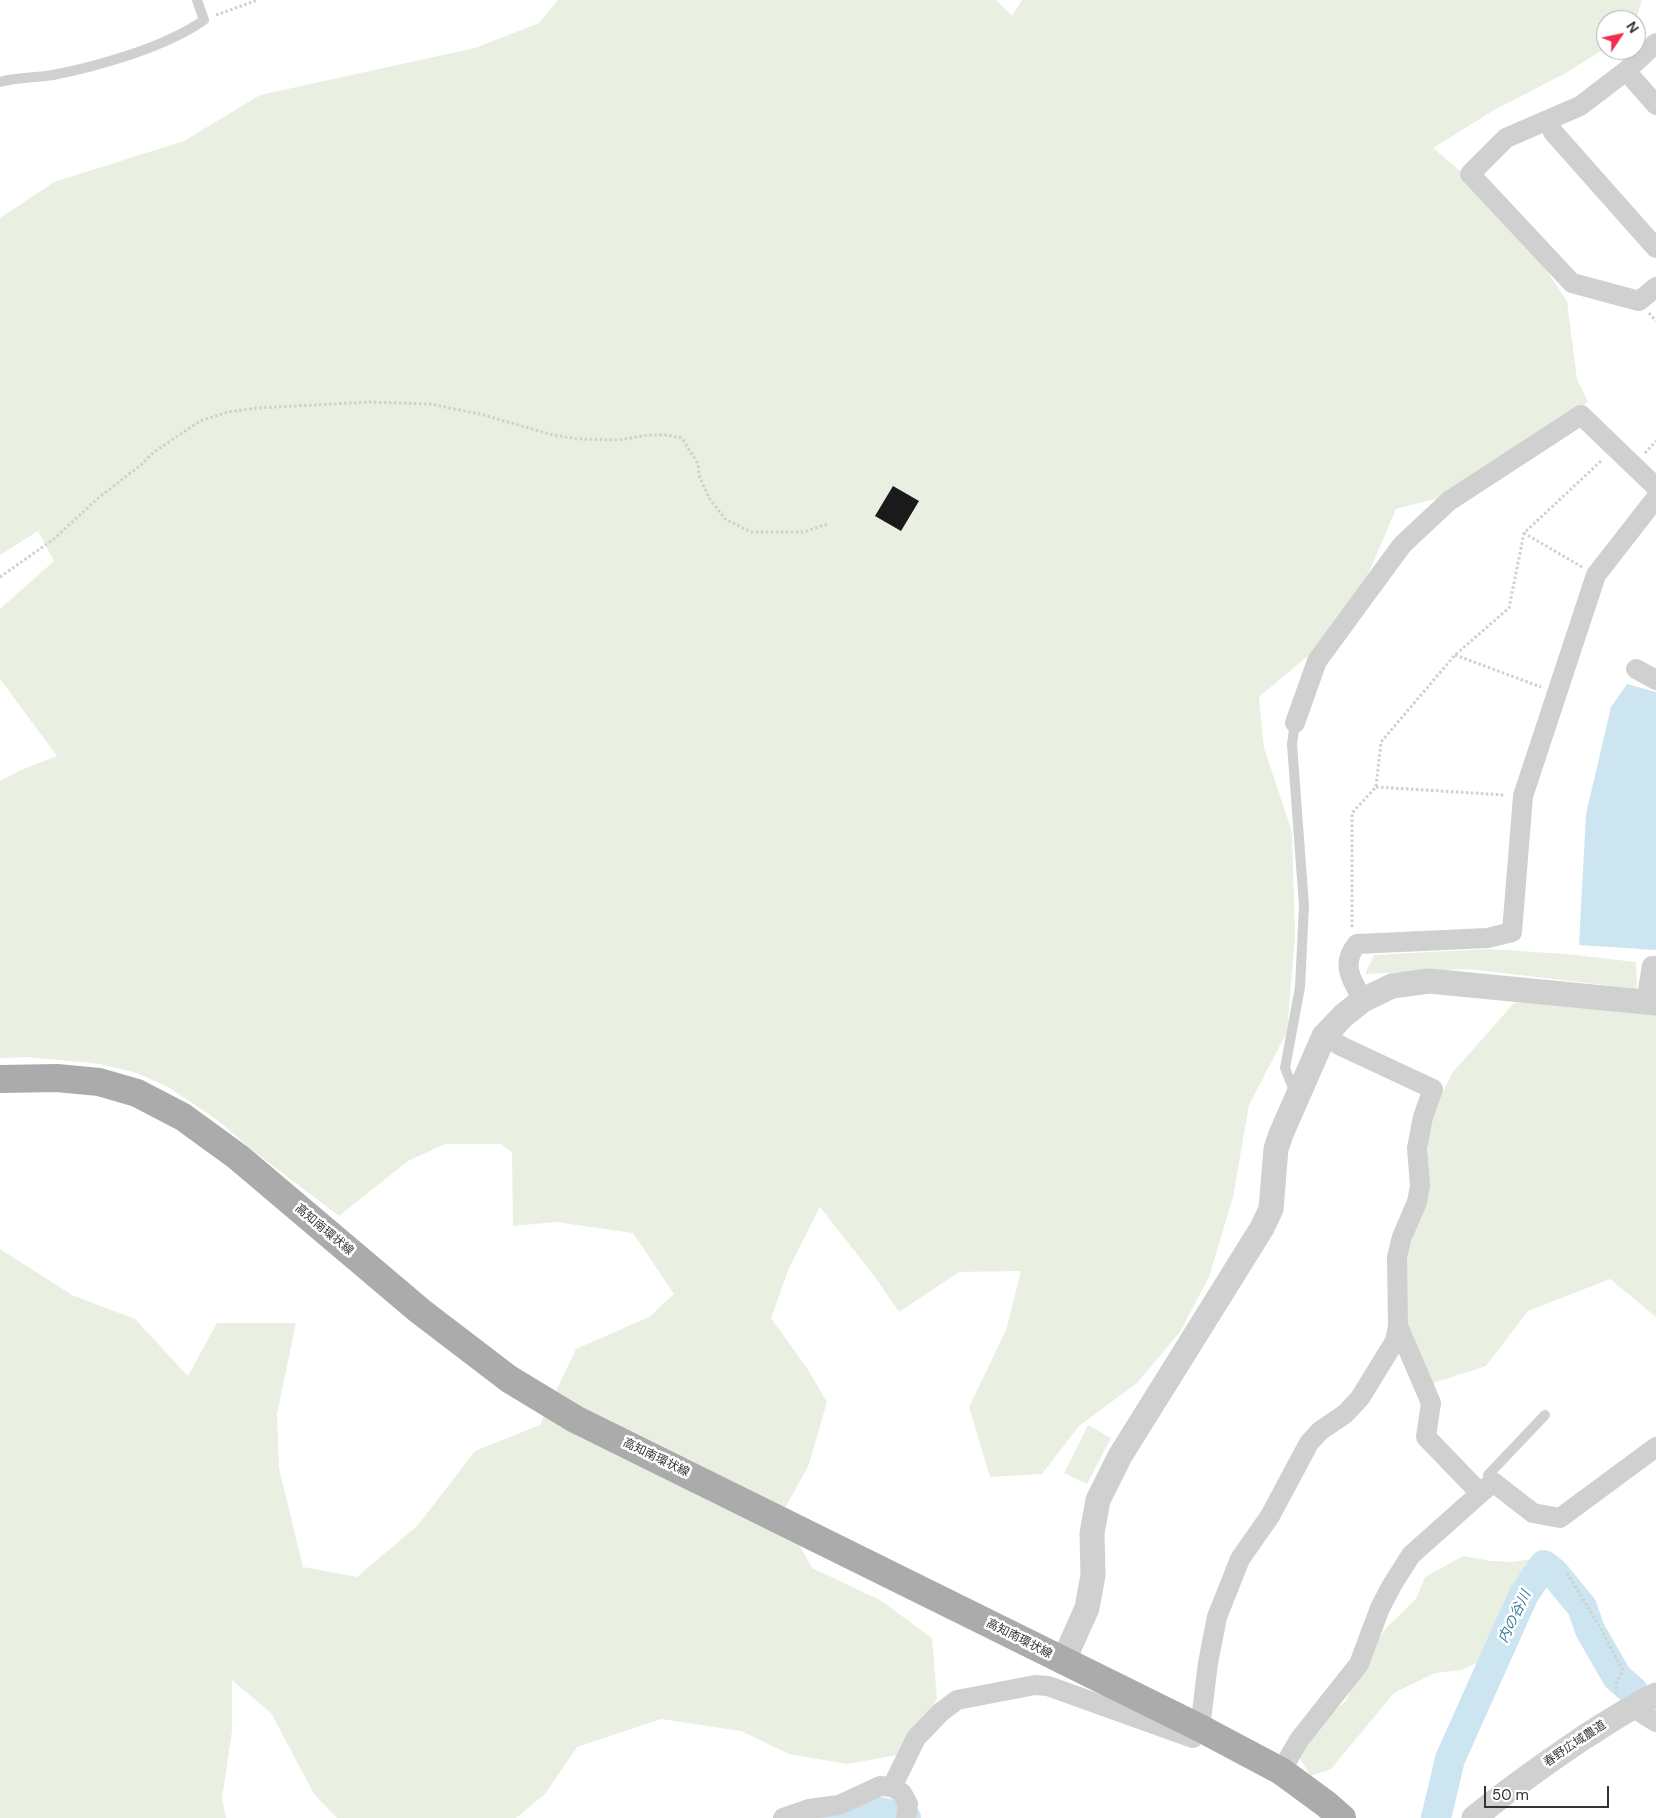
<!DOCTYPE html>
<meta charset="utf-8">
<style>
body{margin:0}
#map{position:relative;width:1656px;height:1818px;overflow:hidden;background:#fff;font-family:"DM Sans",sans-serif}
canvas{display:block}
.north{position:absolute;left:1596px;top:10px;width:50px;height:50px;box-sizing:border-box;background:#fff;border:1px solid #adadad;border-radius:50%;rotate:56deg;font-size:14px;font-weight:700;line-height:20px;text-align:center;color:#333}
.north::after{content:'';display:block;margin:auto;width:18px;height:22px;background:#f02e4d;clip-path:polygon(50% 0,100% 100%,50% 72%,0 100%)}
.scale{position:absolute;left:1484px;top:1786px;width:125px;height:22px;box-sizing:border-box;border:2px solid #333;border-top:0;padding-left:6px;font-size:15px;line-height:18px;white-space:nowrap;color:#333;-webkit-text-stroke:4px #fff;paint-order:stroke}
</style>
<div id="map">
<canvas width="1656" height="1818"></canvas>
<div class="north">N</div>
<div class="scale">50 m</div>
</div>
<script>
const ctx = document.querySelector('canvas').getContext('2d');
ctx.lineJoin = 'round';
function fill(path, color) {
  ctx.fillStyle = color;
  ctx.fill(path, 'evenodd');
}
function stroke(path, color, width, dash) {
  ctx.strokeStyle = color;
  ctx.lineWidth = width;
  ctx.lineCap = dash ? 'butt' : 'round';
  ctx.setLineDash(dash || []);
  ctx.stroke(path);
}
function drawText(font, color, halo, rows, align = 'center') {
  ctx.font = font + ' "DM Sans","Noto Sans JP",sans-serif';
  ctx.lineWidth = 5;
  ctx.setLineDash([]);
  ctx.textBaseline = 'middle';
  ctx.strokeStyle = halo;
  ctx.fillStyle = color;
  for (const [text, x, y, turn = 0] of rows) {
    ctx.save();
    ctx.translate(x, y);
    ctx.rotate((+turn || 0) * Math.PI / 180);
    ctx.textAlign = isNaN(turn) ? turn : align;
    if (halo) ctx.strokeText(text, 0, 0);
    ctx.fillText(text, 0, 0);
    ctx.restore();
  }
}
fill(new Path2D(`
 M558 0H996L1012 16 1022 0H1642L1636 20H1606V48L1564 74 1496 109 1433 148 1466 176 1515 223 1567 301 1577 379 1588 402 1439 498 1396 509 1367 577 1316 649 1259 697 1264 748 1292 832 1295 936 1287 1032 1249 1105 1233 1197 1209 1277 1180 1332 1137 1383 1079 1426 1042 1474 990 1477 969 1407 1006 1330 1021 1271 959 1272 899 1312 875 1277 820 1207 789 1268 771 1318 809 1371 827 1402 808 1467 782 1513 812 1568 880 1600 932 1638 937 1698 921 1730 904 1754 847 1764 789 1754 741 1731 661 1719 577 1747 545 1794 516 1818H337L314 1794 271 1713 232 1680V1731L222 1798 226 1818H0V1249L72 1295 135 1319 188 1376 217 1323H296L277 1414 279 1468 303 1567 357 1577 418 1525 475 1451 540 1425 576 1349 649 1317 674 1294 633 1233 556 1222 513 1226 512 1153 501 1144H445L408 1161 339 1216 256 1153 216 1119 168 1087 137 1073 100 1064 28 1057 0 1058V781L21 770 57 756 0 679V609L54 561 38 531 0 555V218L54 182 184 141 260 95 475 48 539 23Z
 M1489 949 1566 954 1636 962 1637 989 1469 969 1365 974 1374 955Z
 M1540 1000 1656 1010V1317L1610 1279 1528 1311 1486 1366 1424 1386 1406 1344 1401 1279 1425 1195 1429 1118 1453 1072 1514 1003Z
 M1088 1425 1111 1438 1087 1484 1064 1473Z
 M1463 1556 1491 1561 1513 1562 1544 1557 1527 1580 1517 1607 1505 1633 1491 1656 1462 1670 1435 1673 1394 1693 1331 1769 1310 1776 1299 1756 1313 1726 1346 1701 1362 1664 1386 1628 1416 1599 1425 1577Z`), '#eaf0e1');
fill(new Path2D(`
 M1627 684 1656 692V950L1579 945 1586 814 1611 707Z`), '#cde5f0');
stroke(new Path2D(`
 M818 1818 871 1810 906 1818
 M1436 1818 1450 1759 1524 1594 1544 1565 1554 1573 1582 1607 1590 1630 1617 1677 1633 1691`), '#cde5f0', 30);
fill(new Path2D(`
 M893 486 919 501 901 531 875 516Z`), '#1a1a1a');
stroke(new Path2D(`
 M216 15 258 0
 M1649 313 1656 321
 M1645 453 1656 441
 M1582 567 1524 533 1602 460
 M0 577 54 539 97 499 142 464 154 452 200 421 228 412 257 408 369 402 430 404 480 414 553 435 578 439 619 440 648 435H667L682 438 698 464 699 475 709 498 725 519 751 532H804L827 524
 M1455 655 1541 687
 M1376 787 1505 795
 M1352 927V813L1376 787 1381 742 1455 655 1509 608 1524 533
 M1567 1573 1600 1627 1623 1671 1616 1684V1693`), '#d0d0d0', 3, [2.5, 2.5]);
stroke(new Path2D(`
 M0 82C17 77 36 78 53 75 99 66 166 47 204 20L197 0
 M1295 723 1292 744 1304 906 1300 987 1285 1068 1295 1093
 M1493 1482 1488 1475 1545 1415`), '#d0d0d0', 10);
stroke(new Path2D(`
 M1656 43 1626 71 1580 106 1506 138 1470 174 1572 283 1639 301 1656 287
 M1626 71 1656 105
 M1549 120 1553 132 1656 248
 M1636 669 1656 680
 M1295 723 1317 661 1402 545 1449 501 1581 415 1656 487
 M1363 1000C1352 981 1340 964 1357 944L1488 938 1512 932 1523 796 1596 575 1656 498
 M1646 1002 1652 966H1656
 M1398 1326 1431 1403 1426 1437 1480 1493
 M1632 1707 1656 1722
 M1281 1771 1299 1740 1359 1664 1380 1608 1392 1585 1411 1555 1493 1482 1533 1513 1560 1518 1656 1447
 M892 1787 916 1738 941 1712 957 1700 1035 1685 1048 1686 1193 1738 1200 1728 1208 1663 1217 1617 1240 1559 1270 1516 1309 1443 1320 1431 1345 1414 1360 1398 1395 1341 1398 1326 1397 1257 1402 1237 1417 1202 1420 1186 1417 1148 1423 1117 1433 1089 1343 1047 1324 1036
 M783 1818 809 1809 839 1805 880 1786 892 1787 902 1793 908 1804 906 1818`), '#d0d0d0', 20);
stroke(new Path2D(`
 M1063 1662 1087 1608 1093 1575 1092 1533 1098 1500 1120 1456 1262 1228 1271 1209 1276 1149 1281 1134 1324 1036 1344 1015 1363 1000 1392 986 1429 981 1656 1003
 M1474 1818C1509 1789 1546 1763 1583 1738 1607 1723 1630 1707 1656 1695`), '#d0d0d0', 25);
stroke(new Path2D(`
 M0 1079 57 1078 99 1082 137 1093 183 1117 238 1157 420 1311 509 1379 575 1419 1200 1728 1281 1771 1326 1804 1342 1818`), '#ababab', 28);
drawText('12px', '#333', '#fff', [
 ["高知南環状線",324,1230,40],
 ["高知南環状線",656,1458,26],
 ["高知南環状線",1019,1639,27],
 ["春野広域農道",1575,1744,-34]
]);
drawText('italic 14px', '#3a7e9c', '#fff', [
 ["内の谷川",1515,1617,-64]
]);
</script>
